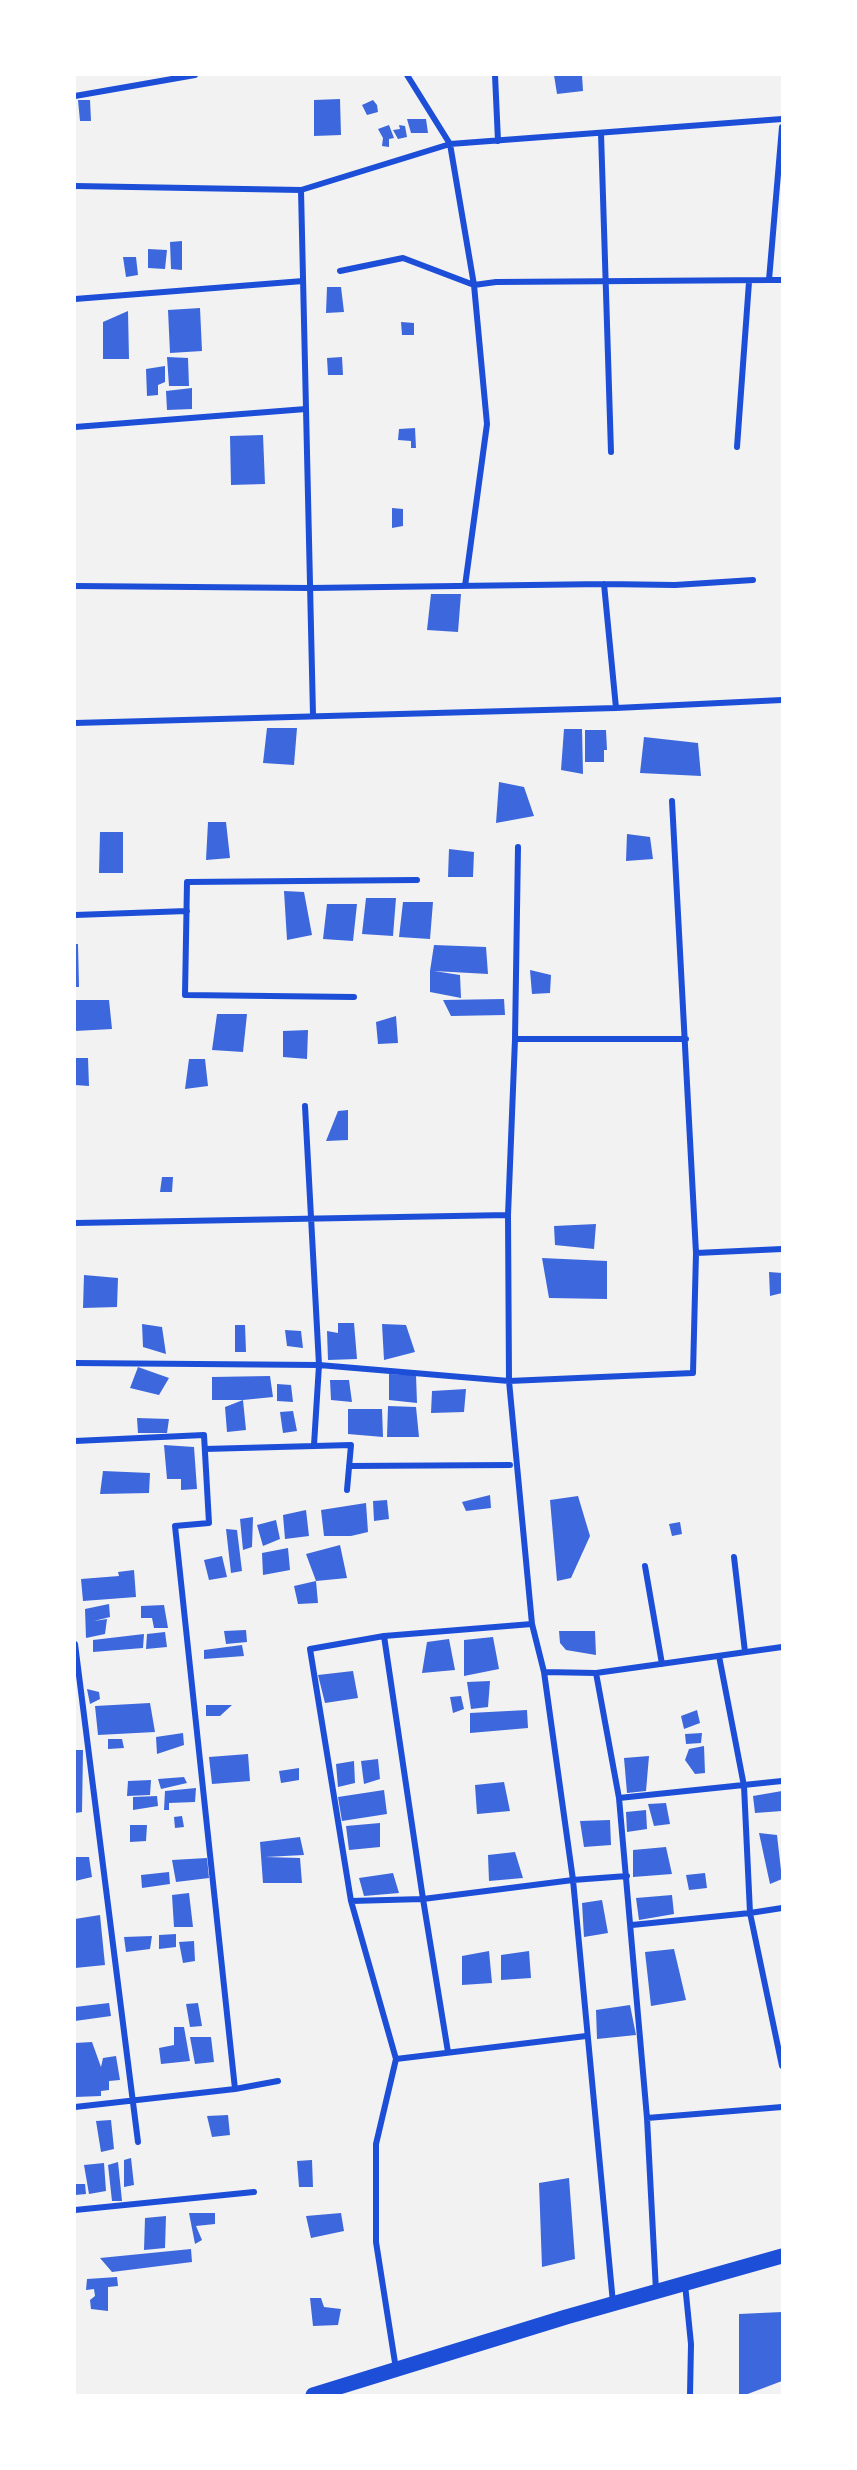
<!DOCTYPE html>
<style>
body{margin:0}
#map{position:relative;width:857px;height:2470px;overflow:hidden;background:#f2f2f2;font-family:Montserrat,sans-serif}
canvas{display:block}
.frame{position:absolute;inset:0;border:76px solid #fff;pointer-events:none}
</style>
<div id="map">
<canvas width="857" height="2470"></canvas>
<div class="frame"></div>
</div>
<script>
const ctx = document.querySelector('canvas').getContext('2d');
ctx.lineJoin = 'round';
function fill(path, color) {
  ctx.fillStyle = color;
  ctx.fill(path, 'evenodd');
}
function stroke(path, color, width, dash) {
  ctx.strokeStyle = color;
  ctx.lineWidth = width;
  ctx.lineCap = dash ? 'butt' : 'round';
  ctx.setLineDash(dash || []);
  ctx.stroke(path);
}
fill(new Path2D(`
 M554 75H582L583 91 557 94Z
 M340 99 341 135 314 136V100Z
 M78 100H90L91 121H80Z
 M373 100 377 105 378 112 367 115 362 105Z
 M407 119H426L428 133H411Z
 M389 125 394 138 389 139V147L382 146 383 138 378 129Z
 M399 125 405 126 407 137 398 139 393 130 400 129Z
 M182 241V270L171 269 170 242Z
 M148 249 167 250 165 269 148 268Z
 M123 257H136L138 275 126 277Z
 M327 287H341L344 312 326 313Z
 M200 308 202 351 170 353 168 310Z
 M128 311 129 359H103V322Z
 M401 322 414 323V335H402Z
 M167 357 188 358 189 386H169Z
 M342 357 343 375H328L327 358Z
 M165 366V382L158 385V395L147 396 146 369Z
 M192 388V409L167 410 166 391Z
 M415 428 416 448H411V441L398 440 399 429Z
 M263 435 265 484 231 485 230 436Z
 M392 508 403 509V526L392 528Z
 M431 594H461L458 632 427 630Z
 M267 728H297L294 765 263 763Z
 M564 729H582L583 774 561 770Z
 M585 730H606L607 750H604V762H585Z
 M644 737 698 743 701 776 640 773Z
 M499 782 524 787 534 816 496 823Z
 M208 822H226L230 858 206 860Z
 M100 832H123V873H99Z
 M627 834 650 837 653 859 626 861Z
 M449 849 474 852 473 877H448Z
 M284 891 304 892 312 935 287 940Z
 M366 898H396L393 936 362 934Z
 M403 902H433L430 939 399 937Z
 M327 904H357L353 941 323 939Z
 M75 944H78L79 987H75Z
 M434 945 486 947 488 974 434 971 460 975 461 998 430 992V971Z
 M530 970 551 975 550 993 532 994Z
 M504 999 505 1015 451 1016 443 1000Z
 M75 1000H109L112 1029 75 1031Z
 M217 1014H247L243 1052 212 1050Z
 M396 1016 398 1043 378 1044 376 1022Z
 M308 1030 307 1059 283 1057V1031Z
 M75 1058H88L89 1086 75 1085Z
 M189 1059H205L208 1086 185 1089Z
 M348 1110V1140L326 1141 338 1111Z
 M162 1177H173L172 1192H160Z
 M596 1224 594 1249 555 1245 554 1226Z
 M542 1258 607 1261V1299L549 1298Z
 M769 1272 782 1273V1293L770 1296Z
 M84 1275 118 1278 117 1307 83 1308Z
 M338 1323H354L357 1359 328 1360 327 1331 338 1333Z
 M142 1324 162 1327 166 1354 143 1347Z
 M382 1324 406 1325 415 1352 384 1360Z
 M235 1325H245L246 1352H235Z
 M285 1330 301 1331 303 1348 287 1346Z
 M138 1367 169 1378 159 1395 130 1388Z
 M389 1374 416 1375 417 1403 389 1400Z
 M270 1376 273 1397 243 1400 246 1430 227 1432 225 1407 243 1400H212V1377Z
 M330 1380H349L352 1402 331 1400Z
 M277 1384 291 1385 293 1402 277 1401Z
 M466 1389 464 1412 431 1413 432 1391Z
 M388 1406 416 1407 419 1437H387Z
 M348 1409H382L383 1437 348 1434Z
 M293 1411 297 1431 283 1433 280 1412Z
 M137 1418 169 1419 167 1433H138Z
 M164 1445 194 1447 197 1489 181 1490V1479H167Z
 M103 1471 150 1473 149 1493 100 1494Z
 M490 1495 491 1508 466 1511 462 1502Z
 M578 1496 590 1536 571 1578 557 1581 550 1500Z
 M387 1500 389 1519 374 1521 373 1501Z
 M366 1503 368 1532 351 1536H324L321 1510Z
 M306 1510 309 1536 285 1539 283 1515Z
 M253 1517 252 1547 243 1550 240 1519Z
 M276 1520 280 1539 263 1546 257 1525Z
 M680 1522 682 1534 672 1536 669 1524Z
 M226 1529 237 1530 242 1571 231 1573Z
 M340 1545 347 1578 316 1581 306 1554Z
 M288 1548 290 1570 263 1575 262 1553Z
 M222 1556 227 1577 209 1580 204 1560Z
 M134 1570 136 1597 83 1601 81 1579 119 1576 118 1572Z
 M316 1581 318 1603 298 1604 294 1586Z
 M109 1604 110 1617 94 1621 107 1619 105 1634 86 1638 85 1609Z
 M164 1605 168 1628H154L152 1618H141V1606Z
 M246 1630 247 1642 226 1644 224 1631Z
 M559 1631H595L596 1655 566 1650 560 1643Z
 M165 1632 167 1647 146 1649 147 1634Z
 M144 1634 143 1648 93 1652V1640Z
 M493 1637 499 1669 464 1676V1640Z
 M449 1639 455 1670 422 1673 427 1642Z
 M242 1645 244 1656 204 1659V1650Z
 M353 1671 358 1698 325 1703 318 1675Z
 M490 1681 488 1707 471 1709 467 1682Z
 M87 1689 99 1692 100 1699 90 1704Z
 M461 1696 464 1709 453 1713 450 1697Z
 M150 1703 155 1732 98 1735 95 1706Z
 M206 1705H232L220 1716H206Z
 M527 1710 528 1728 470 1733V1713Z
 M697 1710 700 1723 684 1729 681 1716Z
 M183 1733 184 1745 157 1754 156 1737Z
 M702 1733 701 1743 686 1744 685 1734Z
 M108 1739H122L124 1748 108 1749Z
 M704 1746 705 1773 695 1774 685 1760 689 1749Z
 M75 1750H83L82 1812 75 1813Z
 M248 1754 250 1781 212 1784 209 1757Z
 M649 1756 646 1791 627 1793 624 1758Z
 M378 1759 380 1779 364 1784 361 1761Z
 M354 1761 355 1783 338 1787 336 1764Z
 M299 1768V1780L281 1783 279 1771Z
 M184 1777 187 1783 161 1789 158 1779Z
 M151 1780 150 1795 127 1796 128 1781Z
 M504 1782 510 1811 477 1814 475 1785Z
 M196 1788 195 1802 169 1803V1810H164L165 1791Z
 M384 1790 387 1814 342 1821 338 1797Z
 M782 1791V1811L755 1813 753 1796Z
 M157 1796 158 1806 133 1810V1797Z
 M666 1803 670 1824 654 1826 648 1804Z
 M646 1810 647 1829 627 1832 626 1812Z
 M182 1816 184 1827 175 1828 174 1817Z
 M610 1820 611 1845 584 1847 580 1821Z
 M380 1823V1847L349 1850 346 1826Z
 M130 1825H147L146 1841 130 1842Z
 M759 1833 777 1835 782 1879 770 1884Z
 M300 1837 304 1855 265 1857 300 1858 302 1883H263L260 1842Z
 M666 1847 672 1874 633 1877V1850Z
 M515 1852 523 1878 489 1881 488 1855Z
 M75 1857H89L92 1877 75 1881Z
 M207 1858 209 1878 176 1882 172 1860Z
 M169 1872 170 1884 142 1888 141 1875Z
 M393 1873 399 1893 364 1896 359 1878Z
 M705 1873 707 1888 689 1890 686 1875Z
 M189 1893 193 1927H174L172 1895Z
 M672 1895 674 1914 639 1920 636 1898Z
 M602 1900 608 1933 584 1937 582 1903Z
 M100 1915 105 1965 75 1968V1919Z
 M176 1934V1947L159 1949V1935Z
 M152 1936 150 1949 126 1952 124 1937Z
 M194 1941 195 1961 183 1963 179 1942Z
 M674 1949 686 2000 651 2006 645 1952Z
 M489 1951 492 1983 462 1985V1956Z
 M529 1951 531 1978 501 1980V1955Z
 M109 2003 111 2016 75 2021V2007Z
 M198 2003 202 2026 190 2027 186 2004Z
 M630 2005 636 2035 597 2039 596 2010Z
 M174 2027H184L190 2061 161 2064 159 2048 174 2045Z
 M190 2037H211L214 2062 195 2064Z
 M92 2042 101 2067 103 2058 116 2056 120 2080 109 2081V2090L101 2091V2096L75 2097V2043Z
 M228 2115 230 2135 212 2137 207 2116Z
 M111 2120 114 2149 101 2152 96 2121Z
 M131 2158 134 2185 124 2187V2160Z
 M312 2160 313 2187H299L297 2161Z
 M118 2162 122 2201H112L108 2165Z
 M104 2163 106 2191 89 2194 84 2165Z
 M569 2178 575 2259 542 2267 539 2183Z
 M75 2184H85L86 2194 75 2195Z
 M189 2213H215V2224L196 2226 202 2240 195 2244Z
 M341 2213 344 2231 311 2238 306 2216Z
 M166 2216 165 2248 144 2250 145 2218Z
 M191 2249 192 2262 112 2272 100 2258Z
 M117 2277 118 2286 108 2287V2311L91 2309 90 2300 95 2296 94 2289 86 2290 87 2279Z
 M310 2298H321L324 2307 341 2309 338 2325 313 2326Z
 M782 2312V2381L745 2395H739V2314Z`), '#3d67dc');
stroke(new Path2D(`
 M495 75 498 141
 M75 96 195 75
 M601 133 611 452
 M75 186 301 190 450 144 407 75
 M301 190 313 715
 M340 271 403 258 474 285 496 282 769 280 782 127
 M769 280H782
 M75 299 303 281
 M75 427 306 409
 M737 447 749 282
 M604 584 616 708
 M75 586 310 588 604 584 675 585 753 580
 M465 586 487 424 474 285 450 144 782 119
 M75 723 616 708 782 700
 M75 915 187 911
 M354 997 185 995 187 882 417 880
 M515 1039 518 847
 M305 1106 319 1365 314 1445
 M75 1223 508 1215
 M696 1253 782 1249
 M75 1363 319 1365 509 1381 693 1373 696 1253 672 801
 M75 1441 204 1435 209 1523 175 1526 235 2089
 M205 1449 351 1445 347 1490
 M349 1466 510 1465
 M734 1557 745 1652
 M645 1566 662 1664
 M532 1624 509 1381 508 1215 515 1039H686
 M384 1636 423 1899 448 2052
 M75 1644 138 2142
 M719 1656 744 1786 750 1913 782 1908
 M544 1672 573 1880 613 2303
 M596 1673 619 1798 647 2118
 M619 1798 782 1781
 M351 1901 310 1649 384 1636 532 1624 544 1672 596 1673 782 1647
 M632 1925 750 1913 782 2066
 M396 2059 586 2036
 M75 2107 235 2089 278 2081
 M75 2210 254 2192
 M685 2284 691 2344 690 2395
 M656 2291 647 2118 782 2107
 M396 2369 376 2242V2144L396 2059 351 1901 423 1899 573 1880 627 1876`), '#1d4ed8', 6);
stroke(new Path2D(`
 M313 2395 566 2317 782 2256`), '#1d4ed8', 15);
</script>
